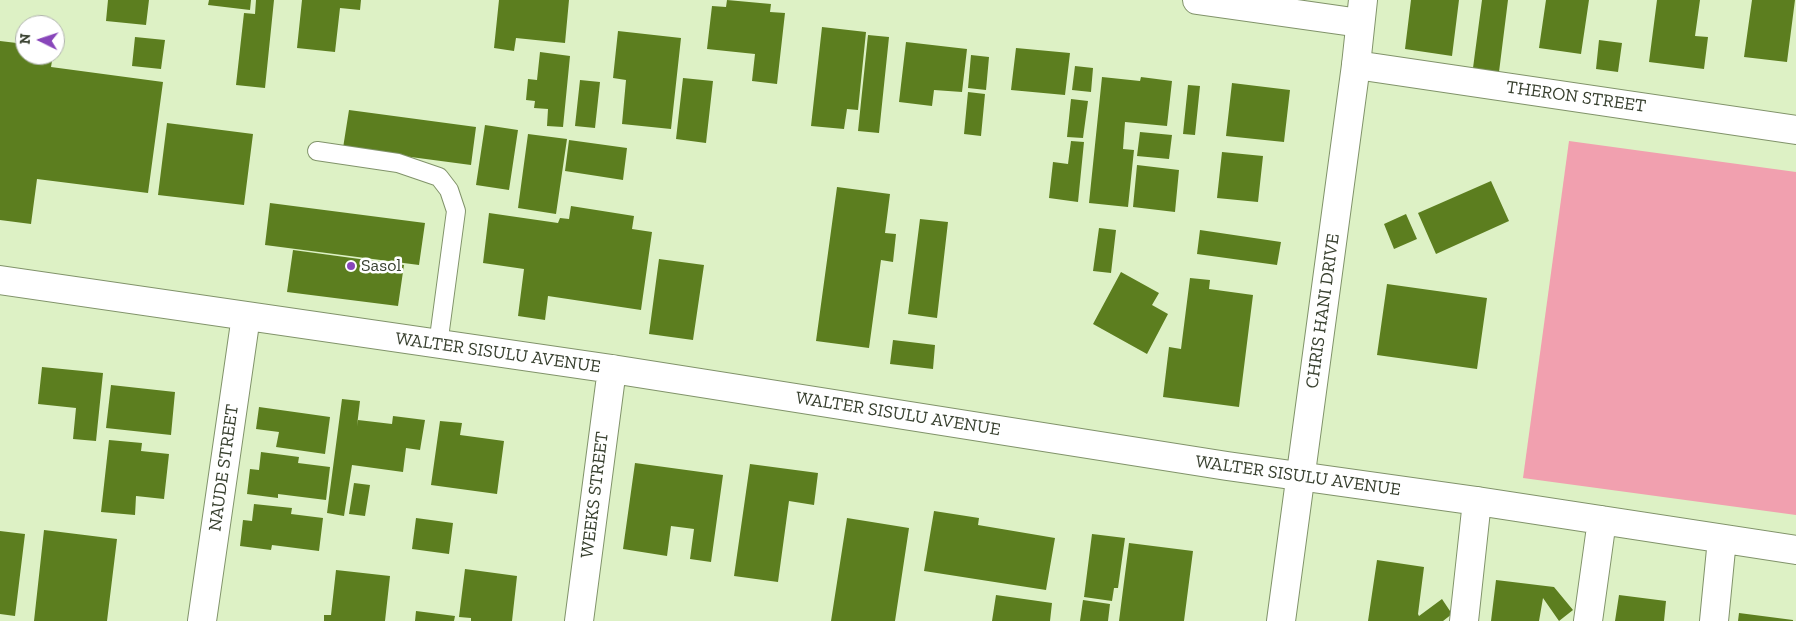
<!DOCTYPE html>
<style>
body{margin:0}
#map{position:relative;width:1796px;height:621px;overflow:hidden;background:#ddf1c5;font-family:"Zilla Slab",serif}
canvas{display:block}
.north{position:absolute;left:15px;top:15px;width:50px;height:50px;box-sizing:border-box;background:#fff;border:1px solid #afb3ac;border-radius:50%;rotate:274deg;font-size:14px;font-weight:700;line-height:20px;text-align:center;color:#38402f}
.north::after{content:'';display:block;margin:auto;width:18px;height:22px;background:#8846ba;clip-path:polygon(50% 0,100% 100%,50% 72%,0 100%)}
</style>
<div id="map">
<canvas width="1796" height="621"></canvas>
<div class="north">N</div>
</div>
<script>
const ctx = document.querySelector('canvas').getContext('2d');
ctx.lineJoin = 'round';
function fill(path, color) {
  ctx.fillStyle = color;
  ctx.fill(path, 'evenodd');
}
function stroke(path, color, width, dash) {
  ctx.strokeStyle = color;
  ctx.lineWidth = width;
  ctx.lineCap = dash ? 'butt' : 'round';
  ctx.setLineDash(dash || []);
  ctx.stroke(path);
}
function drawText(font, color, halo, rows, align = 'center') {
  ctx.font = font + ' "Zilla Slab",serif';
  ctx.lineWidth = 5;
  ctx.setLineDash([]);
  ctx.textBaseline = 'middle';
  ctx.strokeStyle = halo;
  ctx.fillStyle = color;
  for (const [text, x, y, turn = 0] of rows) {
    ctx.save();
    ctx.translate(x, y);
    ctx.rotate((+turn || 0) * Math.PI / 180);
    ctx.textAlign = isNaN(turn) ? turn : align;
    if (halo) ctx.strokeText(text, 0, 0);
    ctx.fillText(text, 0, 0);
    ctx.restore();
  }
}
fill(new Path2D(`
 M1569 141 1796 172V515L1523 478Z`), '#f1a0af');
fill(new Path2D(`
 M108 0H149L146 25 106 21Z
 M209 0H251L250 10 208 5Z
 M256 0H274L265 88 236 85 244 13 255 14Z
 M302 0H361L360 10 340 8 335 52 297 48Z
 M499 0H569L565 43 516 38 514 51 494 48Z
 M727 0 771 4 770 12 785 13 777 84 752 81 755 54 707 49 712 6 726 7Z
 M1411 0H1459L1452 56 1405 49Z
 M1482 0H1508L1499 72 1473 68Z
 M1546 0H1589L1581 54 1539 48Z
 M1657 0H1700L1695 36 1708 37 1704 69 1649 62Z
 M1752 0H1795L1787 62 1744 57Z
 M822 27 866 32 858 110 847 109 844 129 811 126Z
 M618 31 681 38 671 129 622 124 626 80 613 78Z
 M868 35 889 37 879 133 858 131Z
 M135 37 165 40 161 69 132 66Z
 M1599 40 1622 43 1618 72 1596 69Z
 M0 41 25 44V55H53L51 67 163 82 148 193 37 179 31 224 0 220Z
 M906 42 967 49 962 92 934 90 932 106 899 102Z
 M1016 48 1070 53 1065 95 1011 90Z
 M540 52 570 56 563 127 547 126 548 109 534 108 535 101 526 100 528 79 537 80Z
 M971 55 989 57 986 90 968 88Z
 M1075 66 1093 68 1091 92 1072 90Z
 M1102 77 1140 81 1141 77 1172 81 1167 126 1125 122 1123 149 1134 150 1128 207 1089 203Z
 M683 78 713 81 706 143 676 139Z
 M580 80 600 82 595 128 575 126Z
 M1232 83 1290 90 1284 142 1226 136Z
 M1188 85 1200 86 1195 135 1183 134Z
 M968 92 985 94 981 136 964 134Z
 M1071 99 1088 101 1083 138 1067 137Z
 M349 110 476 127 471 165 343 148Z
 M167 123 253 134 244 205 158 195Z
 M485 125 518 130 509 190 476 185Z
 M1140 132 1172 135 1169 159 1137 156Z
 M528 134 567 139 556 214 518 208Z
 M569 140 627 148 623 180 565 171Z
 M1071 141 1084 142 1078 202 1049 198 1053 162 1068 164Z
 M1222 152 1263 156 1258 202 1217 198Z
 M1137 165 1179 170 1175 212 1133 207Z
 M1491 181 1509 221 1436 254 1418 213Z
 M837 187 890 194 885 233 896 234 893 262 881 260 869 348 816 341Z
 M270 203 425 223 419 265 265 245Z
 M571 206 634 216 632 229 652 232 641 310 548 296 545 320 518 316 524 269 483 263 489 213 558 223 560 218 569 219Z
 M1406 214 1417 239 1394 249 1384 224Z
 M920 219 948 222 937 318 908 314Z
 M1099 228 1116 230 1111 273 1093 271Z
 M1200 230 1281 242 1277 265 1197 254Z
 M293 250 404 265 398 306 287 292Z
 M659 259 704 265 693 340 649 334Z
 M1121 272 1159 293 1152 305 1168 314 1147 354 1093 324Z
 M1190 278 1210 280 1209 289 1253 295 1239 407 1163 397 1169 347 1181 349Z
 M1387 284 1487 298 1477 369 1377 355Z
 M893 340 935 345 933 369 890 364Z
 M42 367 103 373 96 441 73 439 76 408 38 404Z
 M111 385 175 392 171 435 106 428Z
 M342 399 360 401 357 426 358 420 392 424 393 416 425 420 420 450 406 448 403 472 352 465 344 516 327 513Z
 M259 407 330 417 325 454 276 447 279 432 256 429Z
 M440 421 462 423 460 435 504 441 497 494 431 485Z
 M109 440 142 443 141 451 169 454 164 499 136 496 135 515 101 512Z
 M261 452 299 457 298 463 330 467 326 500 278 494V498L247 494 250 469 259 470Z
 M635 463 723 475 711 562 690 559 694 529 671 526 667 556 623 549Z
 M750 464 818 473 814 505 789 501 778 582 734 576Z
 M354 483 370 485 365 516 349 514Z
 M254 504 292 508 291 514 323 518 319 551 272 545 271 550 240 546 243 520 252 521Z
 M934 511 979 518 978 525 1055 538 1046 590 924 571Z
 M416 518 453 523 449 554 412 549Z
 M847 518 909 528 895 621H831Z
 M44 530 117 539 107 621H34Z
 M0 531 25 534 15 616 0 614Z
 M1092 534 1125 538 1118 588H1114L1112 601 1084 597Z
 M1129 543 1193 551 1184 621H1119Z
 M1377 560 1424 567 1418 614 1419 616 1442 599 1452 614 1443 621H1368Z
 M465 569 517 576 512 621H471V618L459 617Z
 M336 570 390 576 385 621H324V615H331Z
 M1496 580 1554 587 1573 610 1559 621 1543 598 1539 621H1491Z
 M996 595 1052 603 1050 621H992Z
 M1619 595 1666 601 1664 621H1615Z
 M1083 600 1110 604 1108 621H1080Z
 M416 611 455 616 454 621H415Z
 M1739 613 1793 620V621H1738Z`), '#5c7e1f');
const service = new Path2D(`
 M317 151 398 163 439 177 449 190 456 211 438 345`);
const minor = new Path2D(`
 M1197 0 1360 23
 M1356 65 1796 130
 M0 280 612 369 1227 466 1477 501 1796 550
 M202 621 246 316
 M579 621 612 369
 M1464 621 1477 501
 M1588 621 1602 520
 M1714 621 1722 539`);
const tertiary = new Path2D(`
 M1281 621 1356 65 1363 0`);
stroke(service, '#81936a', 20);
stroke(minor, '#81936a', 30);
stroke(tertiary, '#81936a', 30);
stroke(service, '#fff', 18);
stroke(minor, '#fff', 28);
stroke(tertiary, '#fff', 28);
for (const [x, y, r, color] of [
 [351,266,5,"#8846ba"]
]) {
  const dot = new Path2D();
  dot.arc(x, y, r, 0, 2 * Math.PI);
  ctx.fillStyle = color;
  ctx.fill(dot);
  stroke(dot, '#fff', 2);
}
drawText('18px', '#38402f', '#fff', [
 ["THERON STREET",1576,97,8],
 ["CHRIS HANI DRIVE",1323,311,-82],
 ["WALTER SISULU AVENUE",498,353,8],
 ["WALTER SISULU AVENUE",898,414,9],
 ["NAUDE STREET",224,468,-82],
 ["WALTER SISULU AVENUE",1298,476,8],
 ["WEEKS STREET",595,495,-83]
]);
drawText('18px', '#38402f', '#fff', [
 ["Sasol",361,266]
], 'left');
</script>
